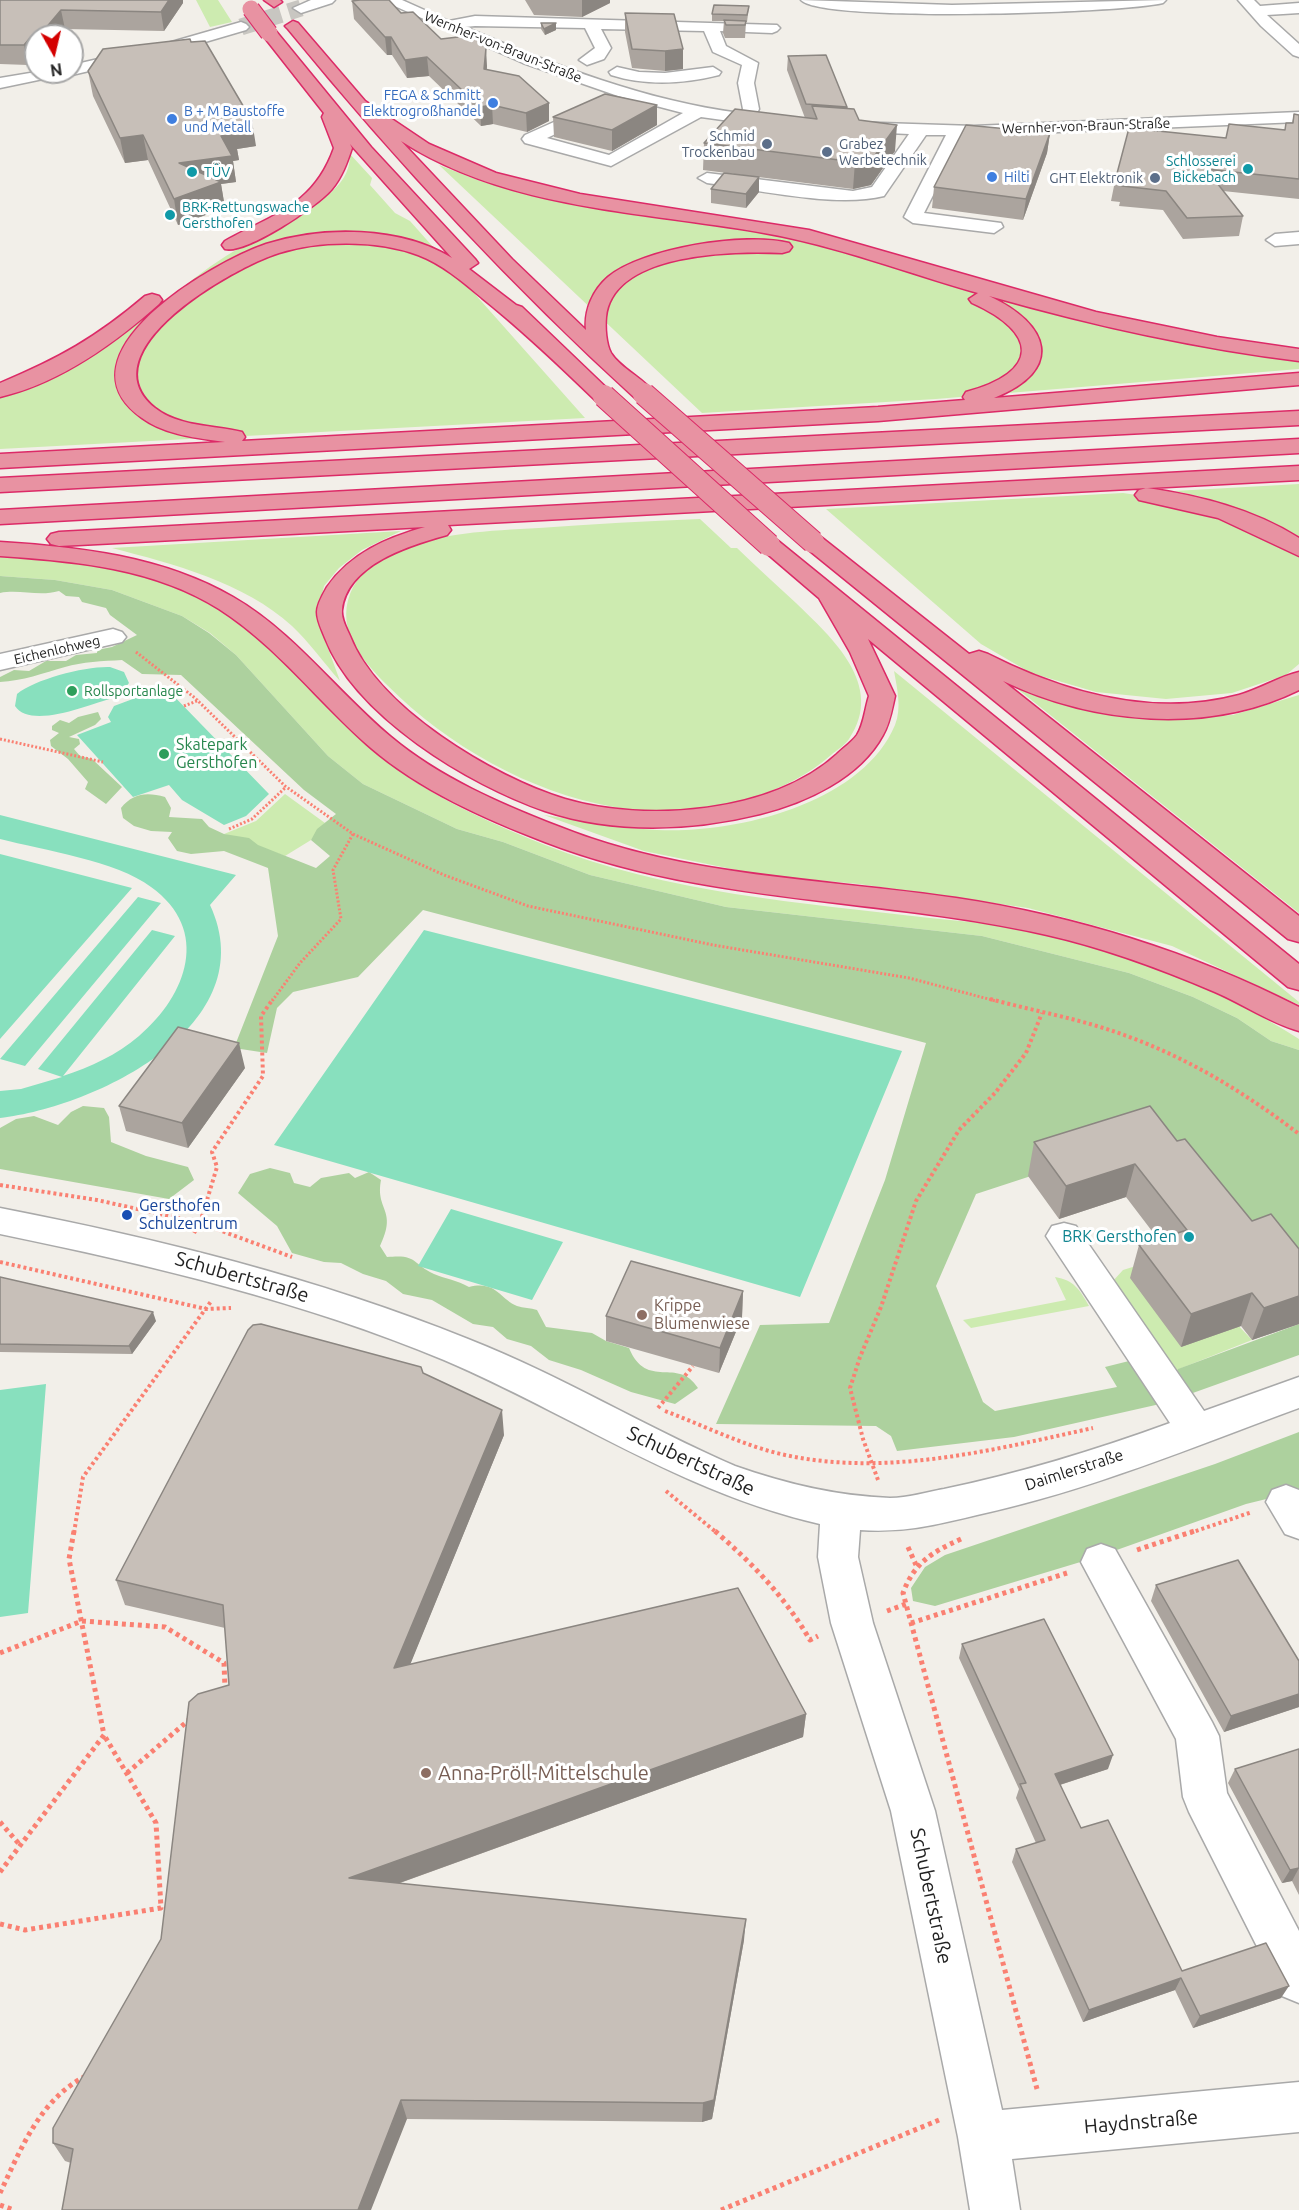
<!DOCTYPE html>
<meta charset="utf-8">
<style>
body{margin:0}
#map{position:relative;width:1299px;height:2210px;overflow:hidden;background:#f2efe9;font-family:Ubuntu,sans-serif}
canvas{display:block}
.north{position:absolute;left:24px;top:24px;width:60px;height:60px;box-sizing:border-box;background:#fff;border:2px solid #a7a7a7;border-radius:50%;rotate:172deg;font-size:16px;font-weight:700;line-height:24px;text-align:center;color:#222}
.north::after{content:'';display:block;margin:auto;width:21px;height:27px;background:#d40000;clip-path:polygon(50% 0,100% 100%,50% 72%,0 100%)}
</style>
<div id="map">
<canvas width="1299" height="2210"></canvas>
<div class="north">N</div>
</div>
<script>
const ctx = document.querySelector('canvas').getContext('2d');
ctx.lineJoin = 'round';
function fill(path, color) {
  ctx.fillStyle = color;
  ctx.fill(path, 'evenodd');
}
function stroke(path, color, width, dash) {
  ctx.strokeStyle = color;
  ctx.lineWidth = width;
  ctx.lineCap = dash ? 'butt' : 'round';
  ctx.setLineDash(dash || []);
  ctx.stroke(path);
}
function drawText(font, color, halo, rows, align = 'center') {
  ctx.font = font + ' Ubuntu,sans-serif';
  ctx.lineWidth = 6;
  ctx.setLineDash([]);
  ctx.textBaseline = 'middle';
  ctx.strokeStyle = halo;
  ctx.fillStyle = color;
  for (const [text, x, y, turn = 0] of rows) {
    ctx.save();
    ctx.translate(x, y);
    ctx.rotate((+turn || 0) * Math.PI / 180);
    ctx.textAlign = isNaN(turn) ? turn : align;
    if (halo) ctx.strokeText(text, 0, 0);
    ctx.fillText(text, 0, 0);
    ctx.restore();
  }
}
fill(new Path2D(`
 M196 0H218L232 22 210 27Z
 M350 154 372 178 370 185 395 213 410 221 585 418 0 449V398C37 383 73 368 106 346 148 319 183 283 226 256 259 236 298 223 327 196 341 184 350 173 350 154Z
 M439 165 480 181 557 201 796 238 1008 297 1074 319 1182 343 1299 360V369L936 399 702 413Z
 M1299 484V541C1260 515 1220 499 1174 491Z
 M1123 493 1185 502 1289 546 1299 557V664L1286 675 1232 693 1166 699 1096 692 1031 673 981 644 826 509Z
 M700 519 731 548H737C756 566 776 585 796 603 831 637 886 685 849 739 845 745 837 750 831 755 775 804 686 819 614 807 529 792 448 746 387 685 363 661 336 631 350 594 357 575 374 561 393 552 439 532 489 531 539 528 593 524 647 521 700 519Z
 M401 531 362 550 339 568 324 586 317 618 340 681C324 663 309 642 292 626 244 582 173 564 112 548Z
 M0 557C76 560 161 569 227 611 269 638 299 680 335 714 357 735 380 758 405 775 447 804 498 826 545 845 667 893 801 903 930 918 970 922 1011 925 1050 934 1138 952 1223 991 1299 1039V1050L1271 1041 1237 1018 1193 997 1129 973 982 936 726 907 590 875 503 842 457 829 363 784 328 756 236 655 210 633 182 616 112 590 55 580 0 576Z
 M894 671 1299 1002V1005L1172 946 1028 908 859 884 761 875 644 851 544 815C582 821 620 828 657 830 735 834 862 804 895 725 902 708 897 688 894 671Z
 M1010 683 1079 708 1157 719 1233 715 1299 695V913Z
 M285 794 325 823 311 840 285 856 224 834 256 821Z
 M1171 1255 1252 1340 1179 1369 1175 1375 1112 1282 1123 1270Z
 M1055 1277C1074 1280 1080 1290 1089 1306L971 1328 963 1320 1066 1300Z`), '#cdebb0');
fill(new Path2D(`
 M0 576 55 580 112 590 182 616 209 633 236 655 328 756 363 784 457 829 503 842 590 875 726 907 982 936 1129 973 1193 997 1237 1018 1271 1041 1299 1050V1297L1141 1140 976 1194 936 1286 983 1402 995 1411 1117 1387 1105 1367 1133 1360 1160 1404 1014 1437 897 1451 891 1436 876 1426 716 1424 760 1325 829 1323 885 1180 926 1043 423 910 358 977 293 992 277 1008 267 1053 234 1048 278 936 268 868 224 851 191 854 177 851 168 838 172 832 151 831 134 826 123 818 121 808C133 793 147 792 165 797L171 808 169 817 202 819 209 827 224 834 249 838 258 845 316 868 330 856 311 840 317 829 336 814 304 790 181 675 142 674 122 660C103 661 82 662 65 667 44 673 22 681 0 682V677L14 670 29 671 46 661H66L76 655 97 653V650L112 647 137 635 110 615 106 608 82 602 79 597 66 596 59 591C39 597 20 589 0 593Z
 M98 712 101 719 95 725 69 737 79 739 80 744 74 749 80 756 92 759 122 787 106 804 85 789 88 782 68 759 51 746 50 740 59 733 52 730V726L60 720 69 723 78 717Z
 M83 1106 104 1108 109 1117 111 1142 146 1156 188 1167 194 1180 169 1199 0 1169V1128L16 1119 34 1116 58 1125 71 1112Z
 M270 1168 290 1173 294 1183 310 1187 321 1178 349 1173 355 1178 369 1172 381 1180C375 1211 398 1209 380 1246L387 1257C418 1254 411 1263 434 1274 446 1279 457 1280 469 1287 496 1280 500 1299 517 1306 523 1308 531 1308 537 1310L546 1327 592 1333 606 1341 629 1348C647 1391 678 1356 698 1388L675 1404 631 1392 581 1370 549 1360 531 1346 507 1339 493 1327 473 1324 432 1300 403 1294 386 1281 363 1274 341 1263 324 1262 292 1253 277 1226 238 1193 250 1174Z
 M1299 1324V1355L1190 1394 1175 1375 1178 1369Z
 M1299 1432V1491L1246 1504 1097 1557 935 1606 913 1601 911 1588 925 1567 945 1555 1215 1464Z`), '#add19e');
fill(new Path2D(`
 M110 667 124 672 129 683 121 693 113 698C90 704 31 730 15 706L17 694C35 679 86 666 110 667Z
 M165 687 269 794 246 816 224 825 182 800 169 785 133 797 77 735 111 722 108 717 114 706Z
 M0 815 236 875 210 905C266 1025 96 1107 0 1118V1091L21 1089 62 1077 38 1069 152 930 175 936 63 1076C90 1067 117 1055 139 1036 187 995 211 930 151 887 117 861 43 850 0 839Z
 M0 854 132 888 0 1039Z
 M138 897 161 903 25 1066 0 1059Z
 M424 930 902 1051 800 1297 274 1145Z
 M451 1209 563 1242 532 1300 418 1266Z
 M46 1384 28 1613 0 1617V1390Z`), '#88e0be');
stroke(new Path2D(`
 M241 27 301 8`), '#c8c6c1', 17, [17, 8]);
const minor = new Path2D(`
 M311 0H335L332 3 301 13 293 8Z
 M381 0H402L449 21 475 16 777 25 780 28 777 31 772 33 720 31 726 46 758 63 754 83 759 109 756 115 779 118 782 122 773 127 701 117 611 166 525 143 522 139 525 135 594 104 600 105 602 109 600 113 547 138 609 155 683 113 618 96 523 63ZM475 26 585 28 595 48 579 60 587 65 604 59 611 48 601 29 704 31 713 52 742 65 738 83 743 109 740 113C646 101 553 65 465 27Z
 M801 0 952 5 1166 0 1163 3C1123 13 821 23 801 0Z
 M1238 0H1254L1260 6 1299 3V13L1267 15 1299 44V57L1293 55 1261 26Z
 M241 22 246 24 249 27 246 30 178 50 72 75 67 74 0 88V78L36 72H72V65L168 43Z
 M617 67 639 72 665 73 713 67 721 72 719 75C683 84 646 86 611 75L609 72Z
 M1299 112V122L963 136 924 213 1001 223 1003 227 994 233 913 223 904 217 946 135H926L884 196C837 208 758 190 707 183L698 178 707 173 853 191 872 187 909 134 845 131 842 127 845 123 851 122 974 126Z
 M1299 232V244L1275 246 1266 240 1275 234Z
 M113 629 122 632 126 637 122 642 0 670V654Z
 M0 1208C159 1239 317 1278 468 1339 560 1375 645 1427 735 1466 786 1484 836 1496 890 1498 908 1498 926 1492 944 1489 1021 1473 1096 1450 1170 1423L1046 1236 1052 1226 1064 1223 1076 1226 1204 1411 1299 1377V1408C1193 1447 1088 1491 977 1515 935 1525 904 1533 860 1530L858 1557 873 1623 935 1811 1002 2110 1299 2082V2132L1012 2159 1020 2210H970L958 2137 891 1811 831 1623 818 1557 820 1524C681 1492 573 1415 444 1360 302 1301 151 1265 0 1234Z
 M1286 1485 1299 1490V1539L1285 1534 1266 1502 1272 1490Z
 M1101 1544 1115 1549 1212 1722 1219 1736 1227 1793 1299 1931V2003L1282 1996 1189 1812 1183 1797 1176 1739 1081 1562 1087 1549Z`);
const highway = new Path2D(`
 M264 0H280L282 2 274 7Z
 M293 21 298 23 365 101 429 144 496 173 580 194 809 230 1096 312 1217 337 1299 349V361C1194 348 1091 325 989 296 1050 324 1065 370 994 398L1299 373V385L878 421 0 468V454L225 442C197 438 165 435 142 418 53 355 213 262 266 244 322 226 401 226 452 258L350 144 352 148C347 163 342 177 332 189 317 207 246 254 225 249L222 245 225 241C274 214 314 205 334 148L322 117 324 113 261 33 269 28 275 30 371 147 475 259 478 263 469 269 516 305 522 307 615 396 612 401H596C559 365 522 330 482 298 463 282 442 264 418 255 378 240 320 240 279 253 234 267 85 351 155 408 179 427 214 425 242 432L245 437 242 441 878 407 965 400 963 397 966 392C1040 372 1039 333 972 303L969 299 978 293C907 273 838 246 764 233 642 211 508 210 401 141L512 259 586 330C584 310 593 290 608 277 643 248 745 232 789 243L792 247 789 251 782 253C734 251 613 252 606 317 605 327 606 344 611 353 621 369 644 378 655 394L652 399H636C510 284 395 160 288 29L285 26Z
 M152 294 159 296 162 300 159 304C114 344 60 383 0 397V383C58 359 97 337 145 296Z
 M1299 411V425L0 492V478Z
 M1299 439V453L0 524V510Z
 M1299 466V480L448 525 451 530 447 535C411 545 347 564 342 610 341 619 347 629 350 636 378 708 493 777 565 799 646 823 773 813 837 754 843 748 852 742 857 735 864 724 865 708 869 696L850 652 819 598 757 545 761 540 769 538 777 540 1299 964V990L1288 987 868 639 895 696C892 709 890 723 883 735 860 778 805 803 760 814 691 831 614 834 545 811 469 785 355 716 325 638 322 630 317 621 317 612 317 604 323 594 327 587 351 553 386 538 425 527L59 546 51 544 47 539 51 534 59 532Z
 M1147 488C1201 496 1253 509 1299 538V556L1218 518 1139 500 1135 495 1139 490Z
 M813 535 821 537 969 654 979 651 988 654C1065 693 1153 718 1239 695 1260 689 1278 677 1299 672V690C1208 735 1093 724 1003 681L1299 916V942L1288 939 805 547 801 542 805 537Z
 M0 542C79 547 162 556 233 597 294 632 337 692 391 737 440 778 501 804 560 827 687 878 822 878 956 898 1076 916 1191 952 1299 1007V1031C1270 1023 1243 1004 1215 992 1161 969 1105 948 1047 935 879 897 709 905 545 842 485 819 420 790 371 748 319 703 277 646 219 609 154 568 75 561 0 556Z`);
stroke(minor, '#a9a9a9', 3);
stroke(highway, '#dc2a67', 3);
stroke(new Path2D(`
 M136 652 195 698 285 786 353 834 333 870 341 919 300 963 272 1001
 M184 706 199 700
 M0 739 103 762
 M229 829 252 819 286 787
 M353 834 444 875 528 906 713 945 909 978 996 1001`), '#fa8072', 3, [2, 2]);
stroke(new Path2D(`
 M990 999C1034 1011 1081 1019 1124 1035 1188 1058 1244 1092 1299 1134
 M0 1185 97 1200 200 1223 292 1257
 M194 1233 200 1223 217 1167 212 1152 263 1076 261 1016 273 999
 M0 1262 206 1309 231 1308
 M658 1408 693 1366
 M665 1411C705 1426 744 1446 785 1455 888 1477 993 1450 1093 1428
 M878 1480 863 1439 850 1388 860 1357 881 1307 916 1201 959 1130 995 1093 1026 1053 1042 1013
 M666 1491 717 1533
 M74 1533 83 1477 212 1300
 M1190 1533 1252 1512`), '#fa8072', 4, [3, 3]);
stroke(new Path2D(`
 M715 1531C753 1564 785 1597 810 1640L818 1636
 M961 1539C932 1552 914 1563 903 1593L1037 2089
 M908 1547 916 1565
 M1137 1550 1194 1531
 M887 1611 906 1604
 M911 1623 1067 1573
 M0 1653 82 1621 165 1627 224 1663 225 1688
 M127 1773 190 1719
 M0 1822 20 1845
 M0 1872 104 1735 69 1559 74 1531
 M0 1924 25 1930 161 1908 156 1823 104 1735
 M0 2193C21 2149 40 2099 86 2076
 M0 2205 14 2210
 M721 2210 939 2120`), '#fa8072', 5, [4, 4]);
fill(minor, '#fff');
fill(highway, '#e892a2');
const highwayBridgeFar1 = new Path2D(`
 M251 9 269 33`);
const highwayBridge = new Path2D(`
 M644 394 813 542
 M604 396 769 545`);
stroke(highwayBridgeFar1, '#dc2a67', 19, []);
stroke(highwayBridge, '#dc2a67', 24, []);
stroke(highwayBridgeFar1, '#e892a2', 17);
stroke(highwayBridge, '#e892a2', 22);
fill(new Path2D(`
 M0 0H183V3L164 31 65 29 36 36V58H34L28 65 0 64Z
 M525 0H610V3L582 17 534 15Z
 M352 1 401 13 441 39 487 66V70L549 121 527 132 493 124 481 126 429 76 407 78 392 55H387L354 19Z
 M749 6 747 22H746L745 38H725L723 33 724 21H712V14Z
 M625 13 683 49V69L665 71 632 68 625 32Z
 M541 23H556V30L545 35 541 29Z
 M788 56 847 107 859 120 895 151 871 185 853 189 703 170 704 143 805 118 787 70Z
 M88 71 256 146 237 149 239 160 233 161 236 182 221 184 225 208 178 225 148 160 125 163 93 96Z
 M657 105V125L612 151 554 137 553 117Z
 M1294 114 1299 115V199L1223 191 1243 216 1239 236 1183 239 1163 210 1119 206 1120 202 1111 201 1115 181 1226 138 1285 129 1286 123H1292Z
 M1050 133 1047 153 1023 220 932 208 934 187Z
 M711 189 759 192 746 208 711 203Z
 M245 1068 188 1148 126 1131 119 1106Z
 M1177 1141 1252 1221 1299 1249V1324L1252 1340 1241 1326 1181 1347 1130 1278 1139 1245 1158 1239 1126 1197 1059 1219 1028 1176 1034 1142Z
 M0 1277 156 1321 132 1354 0 1352Z
 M743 1291 742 1317 719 1373 606 1341V1316Z
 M423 1373 504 1435 410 1664 806 1714 803 1737 400 1883 744 1940 712 2119 702 2122 407 2119 71 2163 65 2161 53 2143 161 1939 229 1685 225 1628 125 1605 116 1580Z
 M1156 1585 1299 1661V1707L1224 1732 1151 1601Z
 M962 1644 1108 1769 1060 1785 1081 1828 1182 1971 1281 1998 1193 2028 1175 1990 1083 2022 1012 1862 1016 1849 1036 1843 1016 1798 1019 1789 959 1658Z
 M1299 1749V1895L1292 1881 1282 1883 1228 1783 1235 1769Z`), '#aba49e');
fill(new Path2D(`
 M169 0H183V3L164 31 161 12Z
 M582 0H610V3L582 17Z
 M61 10 65 29 59 36H39Z
 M556 23V30L545 35 544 29Z
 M385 37H391L392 55H387Z
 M30 38 34 58 28 65 24 45Z
 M486 48 487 66 485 87 484 69Z
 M683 49V69L665 71V51Z
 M427 57 429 76 407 78 405 60Z
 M549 103V121L527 132 526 113Z
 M492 105 493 124 481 126 480 107Z
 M657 105V125L612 151V130Z
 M252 121 256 146 237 149 239 160 233 161 236 182 221 184 225 208 178 225 174 199 179 163 221 136 229 124Z
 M897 125 895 151 871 185 853 189 855 162Z
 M1050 133 1047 153 1023 220 1026 199Z
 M143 135 148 160 125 163 120 138Z
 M759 177V192L746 208V194Z
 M239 1043 245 1068 188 1148 182 1123Z
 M1135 1164 1126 1197 1059 1219 1066 1186Z
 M743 1291 742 1317 719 1373 720 1348Z
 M1252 1293 1241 1326 1181 1347 1191 1314Z
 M1299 1296V1324L1252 1340 1264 1308Z
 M153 1312 156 1321 132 1354 129 1346Z
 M502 1410 504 1435 399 1692 394 1668Z
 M1299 1694V1707L1224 1732 1231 1716Z
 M806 1714 803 1737 355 1899 349 1878Z
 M1113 1755 1108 1769 1050 1788 1055 1774Z
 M1299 1868 1292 1881 1282 1883 1290 1870Z
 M746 1919 744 1940 712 2119 702 2122 703 2103Z
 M1181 1978 1175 1990 1083 2022 1089 2010Z
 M1289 1986 1281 1998 1193 2028 1200 2016Z
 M401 2100 407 2119 371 2210H358Z`), '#8b8681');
const building = new Path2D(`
 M0 0H169L161 12 61 10 39 36H36V38H30L24 45H0Z
 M360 0H389L401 13 413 12 441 39 458 37 468 32 486 48 484 69 519 76 549 103 526 113 492 105 480 107 427 57 405 60 391 37H385L352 1Z
 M714 5 749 6 747 15 712 14Z
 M625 13 674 14 683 49 665 51 632 49Z
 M724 20 746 21 745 25H726Z
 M541 23H556L544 29Z
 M190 39 191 42 205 41 252 121 229 124 235 134 221 136 232 156 179 163 221 182 174 199 143 135 120 138 88 71 103 49Z
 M826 55 847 107 806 104 788 56Z
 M605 94 657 105 612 130 553 117Z
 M812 106 854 109 859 120 897 125 873 158 855 162 704 143 735 109 817 119Z
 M1294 114 1299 115V179L1206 169 1243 216 1187 218 1166 191 1122 186 1124 182 1115 181 1129 128 1226 138 1229 124 1285 130 1286 123H1293Z
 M966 125 1050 133 1026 199 934 187Z
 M724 173 759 177 746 194 711 189Z
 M178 1027 239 1043 182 1123 119 1106Z
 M1150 1106 1177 1141 1185 1139 1252 1221 1271 1214 1299 1249V1296L1264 1308 1252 1293 1191 1314 1139 1245 1187 1230 1135 1164 1066 1186 1034 1142Z
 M631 1261 743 1291 720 1348 606 1316Z
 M0 1277 153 1312 129 1346 0 1344Z
 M261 1324 421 1367 423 1373 502 1410 394 1668 738 1588 806 1714 349 1878 746 1919 714 2100 703 2103 401 2100 358 2210H62L73 2149 53 2143V2128L161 1939 189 1702 198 1694 229 1685 223 1605 116 1580 248 1330 253 1325Z
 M1238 1560 1299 1661V1694L1231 1716 1156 1585Z
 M1044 1619 1113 1755 1055 1774 1081 1828 1108 1820 1182 1971 1266 1943 1289 1986 1200 2016 1181 1978 1089 2010 1016 1849 1045 1840 1020 1784 1026 1783 962 1644Z
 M1299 1749V1868L1290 1870 1235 1769Z`);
fill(building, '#c7bfb8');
stroke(building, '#8b8681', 1.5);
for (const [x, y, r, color] of [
 [493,103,6,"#3f7fe0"],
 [172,119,6,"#3f7fe0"],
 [767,144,6,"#5c6f8a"],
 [827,152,6,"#5c6f8a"],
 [1248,169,6,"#0f9aa8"],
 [192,172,6,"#0f9aa8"],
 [992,177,6,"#3f7fe0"],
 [1155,178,6,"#5c6f8a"],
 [170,215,6,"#0f9aa8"],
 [72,691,6,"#2e9e5b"],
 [164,754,6,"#2e9e5b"],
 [127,1215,6,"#1a4fb4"],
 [1189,1237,6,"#0f9aa8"],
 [642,1315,6,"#8d6e63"],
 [426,1773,6,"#8d6e63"]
]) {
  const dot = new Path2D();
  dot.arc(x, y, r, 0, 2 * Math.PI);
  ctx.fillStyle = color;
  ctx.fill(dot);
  stroke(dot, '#fff', 2);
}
drawText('14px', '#222', '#fff', [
 ["Wernher-von-Braun-Straße",503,47,22],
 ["Wernher-von-Braun-Straße",1086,126,-2],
 ["Eichenlohweg",57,650,-13]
]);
drawText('14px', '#366cbe', '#fff', [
 ["FEGA & Schmitt",481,95,"right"],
 ["Elektrogroßhandel",481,111,"right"],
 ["B + M Baustoffe",184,111],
 ["und Metall",184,127],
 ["Hilti",1004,177]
], 'left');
drawText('14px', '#4e5e75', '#fff', [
 ["Schmid",755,136],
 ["Trockenbau",755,152],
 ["Grabez",839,144,"left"],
 ["Werbetechnik",839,160,"left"],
 ["GHT Elektronik",1143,178]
], 'right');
drawText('14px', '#0d838f', '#fff', [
 ["Schlosserei",1236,161,"right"],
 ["Bickebach",1236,177,"right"],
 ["TÜV",204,172],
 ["BRK-Rettungswache",182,207],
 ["Gersthofen",182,223]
], 'left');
drawText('14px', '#27864d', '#fff', [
 ["Rollsportanlage",84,691]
], 'left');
drawText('16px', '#27864d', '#fff', [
 ["Skatepark",176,745],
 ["Gersthofen",176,763]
], 'left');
drawText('16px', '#164399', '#fff', [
 ["Gersthofen",139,1206],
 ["Schulzentrum",139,1224]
], 'left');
drawText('16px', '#0d838f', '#fff', [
 ["BRK Gersthofen",1177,1237]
], 'right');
drawText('16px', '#785e54', '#fff', [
 ["Krippe",654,1306],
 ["Blumenwiese",654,1324]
], 'left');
drawText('16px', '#222', '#fff', [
 ["Daimlerstraße",1074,1470,-18]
]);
drawText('20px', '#222', '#fff', [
 ["Schubertstraße",242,1277,16],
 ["Schubertstraße",691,1461,25],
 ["Schubertstraße",931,1896,78],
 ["Haydnstraße",1141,2122,-5]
]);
drawText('20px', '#785e54', '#fff', [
 ["Anna-Pröll-Mittelschule",438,1773]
], 'left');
</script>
